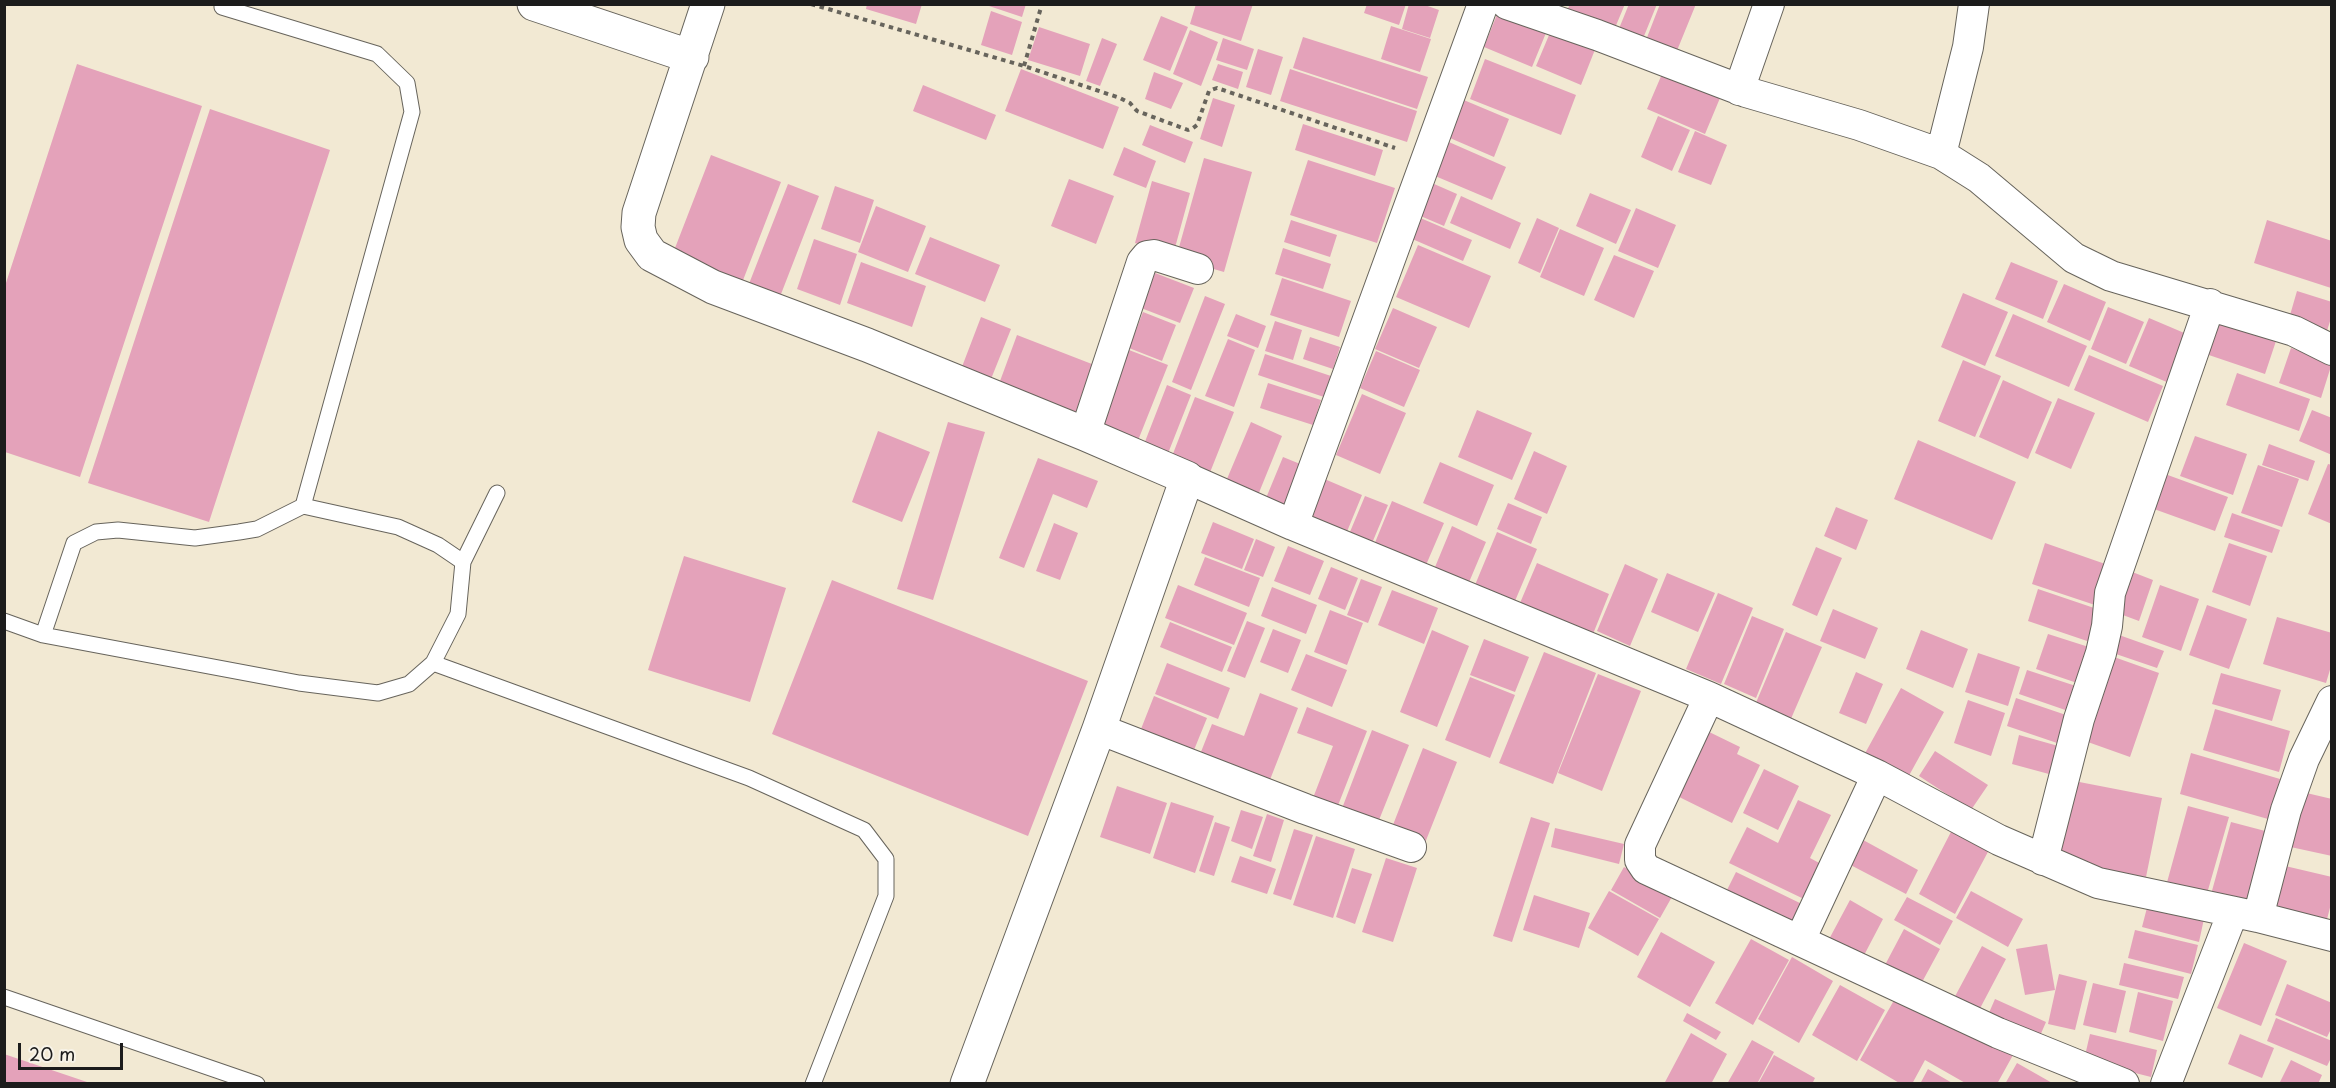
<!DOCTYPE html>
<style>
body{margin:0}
#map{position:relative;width:2336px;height:1088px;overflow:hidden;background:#f2e9d3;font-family:"Playpen Sans",sans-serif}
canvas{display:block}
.frame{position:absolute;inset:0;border:6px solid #1c1c1c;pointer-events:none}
.scale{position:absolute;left:18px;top:1043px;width:105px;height:27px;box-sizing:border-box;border:3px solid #1c1c1c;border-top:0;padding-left:8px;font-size:18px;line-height:21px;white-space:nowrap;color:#1c1c1c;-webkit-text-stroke:4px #f7f3e8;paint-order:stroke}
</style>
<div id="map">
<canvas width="2336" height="1088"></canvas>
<div class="frame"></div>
<div class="scale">20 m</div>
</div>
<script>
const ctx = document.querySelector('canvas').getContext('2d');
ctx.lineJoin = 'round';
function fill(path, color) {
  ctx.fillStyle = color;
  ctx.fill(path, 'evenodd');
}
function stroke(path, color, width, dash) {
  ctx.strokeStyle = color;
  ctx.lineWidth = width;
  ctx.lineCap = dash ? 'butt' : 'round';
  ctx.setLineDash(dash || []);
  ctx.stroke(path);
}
fill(new Path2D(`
 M867 4H922L916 24 866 9Z
 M983 4H1026L1022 17Z
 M1196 4H1253L1241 41 1190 24Z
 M1367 4H1406L1399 25 1364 13Z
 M1409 4H1422L1439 10 1430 38 1402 29Z
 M1570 4H1625L1612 35 1565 15Z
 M1629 4H1657L1640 46 1616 36Z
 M1660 4H1696L1676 53 1646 40Z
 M1500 7 1548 28 1532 67 1484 47Z
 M991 11 1022 22 1012 55 981 45Z
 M1161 16 1188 27 1170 71 1143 60Z
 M1391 26 1431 39 1420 72 1381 59Z
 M1039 27 1090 44 1080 76 1028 60Z
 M1552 28 1596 47 1581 85 1536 66Z
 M1190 30 1218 42 1201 86 1173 74Z
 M1303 37 1428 77 1417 109 1293 68Z
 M1102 38 1117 44 1100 86 1086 81Z
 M1223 38 1254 49 1247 70 1216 60Z
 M1258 49 1283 57 1271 95 1246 87Z
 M1485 59 1576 95 1561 135 1470 99Z
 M77 64 202 106 80 477 5 452V286Z
 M1218 64 1243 72 1238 89 1212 80Z
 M1021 69 1119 107 1103 149 1005 111Z
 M1290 69 1417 111 1407 142 1280 101Z
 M1154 72 1183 83 1171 109 1145 99Z
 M1662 74 1720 98 1705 134 1647 109Z
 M923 85 996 115 986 140 913 111Z
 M1213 98 1235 105 1222 147 1200 139Z
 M1459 98 1509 119 1494 157 1443 135Z
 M210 109 330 150 209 522 88 483Z
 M1658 116 1690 130 1672 171 1641 157Z
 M1303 124 1383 150 1375 176 1295 150Z
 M1150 125 1193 142 1185 163 1142 145Z
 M1695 131 1727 145 1711 185 1678 172Z
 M1442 139 1506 167 1492 200 1428 173Z
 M1124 147 1156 161 1146 188 1113 175Z
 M711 155 781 182 740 288 670 261Z
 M1204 158 1252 172 1224 272 1176 258Z
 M1308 160 1395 188 1377 243 1290 215Z
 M1069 179 1114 196 1096 244 1051 226Z
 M1425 180 1457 194 1444 226 1411 212Z
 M1152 181 1190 193 1173 255 1135 243Z
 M788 184 819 196 776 307 745 294Z
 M835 186 874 200 860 243 821 229Z
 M1590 193 1631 210 1616 244 1576 226Z
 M1461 196 1521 223 1510 249 1450 223Z
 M876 206 926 226 908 272 858 252Z
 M1636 208 1676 225 1658 268 1618 251Z
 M1411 214 1472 240 1463 261 1403 235Z
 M1537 218 1559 228 1540 273 1518 263Z
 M1291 220 1337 235 1330 257 1284 242Z
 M2267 220 2332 241 2331 288 2254 263Z
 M1560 229 1604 248 1584 296 1540 277Z
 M930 237 1000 265 985 302 915 274Z
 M814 239 857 254 840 305 797 289Z
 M1418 245 1491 276 1469 328 1396 297Z
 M1283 248 1331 264 1323 289 1275 274Z
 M1614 255 1654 271 1634 318 1594 300Z
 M861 262 926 286 912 327 847 303Z
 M2011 262 2058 281 2043 319 1995 299Z
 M1155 273 1194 288 1180 323 1141 308Z
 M1282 278 1351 301 1339 337 1270 315Z
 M2064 284 2106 302 2090 341 2047 322Z
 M2297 291 2332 302V315L2326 334 2288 322Z
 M1963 293 2008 312 1985 366 1941 347Z
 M1205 296 1225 304 1191 390 1172 382Z
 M2108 307 2144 322 2126 364 2091 349Z
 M1393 308 1437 327 1419 368 1375 349Z
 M1143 312 1176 325 1162 361 1129 348Z
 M1236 314 1266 326 1258 348 1227 336Z
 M2013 314 2087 346 2069 387 1995 356Z
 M2210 314 2277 338 2265 374 2197 351Z
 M981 317 1011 329 989 384 960 372Z
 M2149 318 2189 335 2169 383 2129 366Z
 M1275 321 1302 330 1293 360 1265 351Z
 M1017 335 1097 366 1075 423 996 392Z
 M1310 337 1340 347 1333 369 1303 359Z
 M1228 339 1255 350 1234 407 1205 396Z
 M2291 348 2332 363 2321 398 2279 383Z
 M1129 350 1168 365 1135 448 1097 432Z
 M1376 351 1420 370 1404 407 1360 388Z
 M1265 354 1337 378 1330 399 1258 375Z
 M2089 355 2163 386 2148 422 2074 390Z
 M1963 360 2001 376 1975 437 1938 421Z
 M2237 373 2310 399 2299 431 2226 405Z
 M2003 380 2052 402 2028 459 1979 437Z
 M1268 383 1321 400 1313 425 1260 408Z
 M1167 385 1191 395 1165 461 1141 452Z
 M1362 394 1406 413 1380 474 1336 455Z
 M1195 397 1234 412 1207 480 1169 464Z
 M2058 398 2095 413 2071 469 2035 453Z
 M1477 410 1532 433 1512 480 1458 457Z
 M2312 410 2332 418V455L2299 441Z
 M948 422 985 432 933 600 897 589Z
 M1251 422 1282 436 1256 500 1224 486Z
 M878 431 930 452 902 522 852 502Z
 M2195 436 2247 454 2233 495 2180 476Z
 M1918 440 2016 482 1992 540 1894 499Z
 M2269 444 2315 461 2308 481 2262 465Z
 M1534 451 1567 466 1547 514 1514 499Z
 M1283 457 1310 468 1291 515 1264 503Z
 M1038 458 1098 481 1087 508 1053 494 1024 568 999 558Z
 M1440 462 1494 485 1477 526 1423 503Z
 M2328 464 2332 465V524L2308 514Z
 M2258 465 2299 479 2282 527 2241 513Z
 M2165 474 2228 497 2215 531 2154 509Z
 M1315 475 1362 495 1346 534 1298 514Z
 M1365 496 1388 505 1370 548 1347 539Z
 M1392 501 1444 523 1423 572 1372 550Z
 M1508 503 1542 517 1531 544 1497 529Z
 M1836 507 1868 520 1856 550 1824 536Z
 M2232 513 2280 530 2272 553 2224 537Z
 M1213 522 1254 539 1242 569 1201 553Z
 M1054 523 1078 533 1060 580 1036 571Z
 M1452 526 1486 542 1467 587 1433 572Z
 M1497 532 1537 549 1515 601 1475 585Z
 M1256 539 1275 547 1263 577 1244 570Z
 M2045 543 2111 566 2098 606 2032 584Z
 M2229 543 2267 556 2250 606 2212 592Z
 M1288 546 1324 561 1310 595 1274 581Z
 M1816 547 1842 558 1817 616 1792 605Z
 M684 556 786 588 750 702 648 670Z
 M1205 557 1260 578 1249 607 1194 585Z
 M1537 563 1609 594 1593 634 1520 603Z
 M1625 564 1658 579 1630 646 1597 631Z
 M1331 567 1358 578 1345 610 1318 599Z
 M2127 570 2153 580 2139 621 2112 611Z
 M1667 573 1715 593 1698 632 1651 612Z
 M1361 579 1382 587 1368 623 1347 615Z
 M832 580 1088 681 1028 836 772 734Z
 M1178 585 1247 613 1234 645 1165 618Z
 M2160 585 2199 599 2181 651 2142 637Z
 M1272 587 1317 605 1306 634 1261 616Z
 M2038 589 2103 611 2093 643 2028 621Z
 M1392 590 1438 608 1424 644 1378 625Z
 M1718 593 1753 608 1721 684 1686 669Z
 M2207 605 2247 619 2229 669 2189 655Z
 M1833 609 1878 628 1865 659 1820 641Z
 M1330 610 1363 623 1347 665 1314 652Z
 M1752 616 1784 629 1756 698 1724 684Z
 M2277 617 2332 633V663L2326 683 2263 664Z
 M1247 621 1265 628 1245 678 1227 671Z
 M1170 622 1232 647 1222 672 1160 647Z
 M1273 629 1301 640 1288 673 1260 662Z
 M1432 630 1469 646 1437 727 1400 712Z
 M1921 630 1968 649 1953 688 1906 669Z
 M1786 632 1822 647 1790 721 1755 705Z
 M2048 634 2095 649 2083 685 2036 669Z
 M2119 635 2164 651 2157 668 2113 653Z
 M1484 639 1529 657 1515 692 1470 675Z
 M1544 652 1596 673 1553 784 1499 763Z
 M1978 653 2020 667 2008 706 1965 692Z
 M1306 654 1347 670 1332 707 1291 690Z
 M2114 657 2159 673 2130 757 2085 741Z
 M1167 663 1230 688 1218 719 1155 694Z
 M2027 670 2082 688 2074 713 2019 694Z
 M1856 672 1883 684 1866 724 1839 713Z
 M2221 673 2281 690 2272 721 2212 704Z
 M1598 674 1641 691 1602 791 1558 773Z
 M1470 677 1515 695 1490 758 1445 740Z
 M1901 688 1944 712 1906 781 1863 757Z
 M1260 693 1298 708 1266 790 1197 762 1212 724 1244 736Z
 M1154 696 1207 718 1194 750 1141 729Z
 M2016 698 2069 716 2060 744 2007 726Z
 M1968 700 2005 713 1991 756 1954 743Z
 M1307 707 1367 731 1337 808 1313 798 1333 746 1297 733Z
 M2215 709 2290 731 2279 772 2203 750Z
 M1701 728 1740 747 1737 754 1760 765 1732 823 1671 793Z
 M1372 730 1409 745 1377 825 1341 811Z
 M2019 735 2069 749 2060 777 2012 764Z
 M1423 748 1457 762 1425 843 1391 830Z
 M1935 751 1988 785 1971 810 1919 776Z
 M2191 753 2280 779 2268 819 2180 794Z
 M1764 769 1799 786 1778 830 1743 813Z
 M2069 780 2162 798 2146 877 2053 860Z
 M1117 786 1167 803 1150 854 1100 837Z
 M2298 791 2332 799V856L2286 846Z
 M1798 800 1831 815 1810 858 1823 865 1806 900 1729 863 1747 827 1778 843Z
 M1171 802 1214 816 1195 873 1153 858Z
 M2188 806 2229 817 2206 897 2166 886Z
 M1241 810 1263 817 1252 849 1231 841Z
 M1267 814 1284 820 1271 862 1253 856Z
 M1531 817 1550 823 1512 942 1493 936Z
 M1215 822 1230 827 1214 876 1199 871Z
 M2231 822 2269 832 2247 909 2210 898Z
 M1555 828 1624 844 1619 864 1551 847Z
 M1953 828 1990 848 1955 914 1919 894Z
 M1294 829 1313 835 1291 900 1273 894Z
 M1854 835 1918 870 1906 894 1841 860Z
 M1316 836 1355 849 1333 918 1293 905Z
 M1240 856 1276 869 1267 894 1231 882Z
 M1386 858 1417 868 1393 942 1362 932Z
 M2281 865 2332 877V900L2326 923 2271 910Z
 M1624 867 1673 895 1660 918 1611 890Z
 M1352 868 1372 874 1355 924 1336 917Z
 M1736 872 1806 906 1792 935 1722 900Z
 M1609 891 1659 919 1638 956 1588 928Z
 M1971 891 2023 919 2008 947 1956 918Z
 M1534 895 1590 913 1579 948 1523 930Z
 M1907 897 1953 921 1940 945 1894 920Z
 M1850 900 1883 919 1861 961 1827 943Z
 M2149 900 2205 914 2199 942 2142 927Z
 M1904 929 1940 949 1921 984 1885 965Z
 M2135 930 2198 945 2191 974 2128 958Z
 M1661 932 1715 962 1690 1007 1637 977Z
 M1751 939 1789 960 1753 1025 1715 1003Z
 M2244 943 2287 961 2261 1026 2217 1008Z
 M2047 944 2055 990 2025 995 2016 949Z
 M1982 946 2006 959 1976 1016 1952 1002Z
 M1792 957 1833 981 1799 1043 1758 1019Z
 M2124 963 2184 977 2178 999 2119 985Z
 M2059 974 2087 981 2075 1030 2048 1024Z
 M2093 983 2126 991 2116 1033 2083 1025Z
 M2287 984 2332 1003V1027L2327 1037 2275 1015Z
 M1840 985 1885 1010 1857 1061 1812 1035Z
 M2138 992 2173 1001 2163 1041 2129 1032Z
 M1897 995 2013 1055 1997 1084H1967L1925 1060 1912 1084H1901L1860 1060Z
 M1995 999 2046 1022 2036 1045 1985 1022Z
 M1687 1013 1721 1032 1716 1040 1683 1021Z
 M2276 1018 2332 1041V1056L2327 1066 2267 1041Z
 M1691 1033 1727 1054 1711 1084H1664Z
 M2090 1034 2157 1050 2151 1077 2084 1060Z
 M2240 1034 2274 1048 2262 1078 2228 1064Z
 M1752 1040 1774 1052 1757 1084H1727Z
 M4 1054 90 1083V1084H4Z
 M1774 1055 1815 1078 1812 1084H1758Z
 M2291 1060 2322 1075 2318 1084H2279Z
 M2017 1063 2054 1084H2005Z
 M1928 1069 1954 1084H1920Z`), '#e4a2ba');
const lane = new Path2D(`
 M222 7 377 54 407 83 412 112 303 506
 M463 562 497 493
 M4 621 43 635 299 683 378 693 409 684 433 663 749 778 864 830 886 859V896L813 1084
 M43 635 74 543 96 532 118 530 195 538 239 532 257 529 303 506 398 527 438 545 463 562 458 614 433 663
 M4 997 257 1084`);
const street = new Path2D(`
 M1507 4 1597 35 1746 92 1859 125 1941 154 1979 178 2074 258 2111 276 2294 331 2332 350
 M1739 90 1769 4
 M1941 154 1968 47 1974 4
 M1085 434 1142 262 1147 256 1154 255 1198 269
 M1187 478 1293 525 1709 697 1877 775 1999 840 2098 883 2258 917 2332 936
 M1293 525 1483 4
 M1709 697 1640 845V860L1646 869 1998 1033 2124 1084
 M1099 729 1305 809 1411 847
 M2043 860 2079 719 2101 653 2107 626 2110 593 2210 304
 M2258 917 2286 810 2304 759 2332 701
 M1800 940 1877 775
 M2166 1084 2233 912`);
const secondary = new Path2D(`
 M534 4 692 57
 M708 4 639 213 638 227 641 240 652 255 713 287 867 345 1085 434 1187 478 1099 729 967 1084`);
stroke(lane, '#67645c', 17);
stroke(street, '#67645c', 32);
stroke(secondary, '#67645c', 35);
stroke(new Path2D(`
 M811 4 1024 66 1120 98 1130 103 1137 111 1188 130 1193 128 1197 125 1209 91 1217 88 1395 148
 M1024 66 1042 4`), '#67645c', 4, [4.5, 4.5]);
stroke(lane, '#fff', 15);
stroke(street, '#fff', 30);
stroke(secondary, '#fff', 33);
</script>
